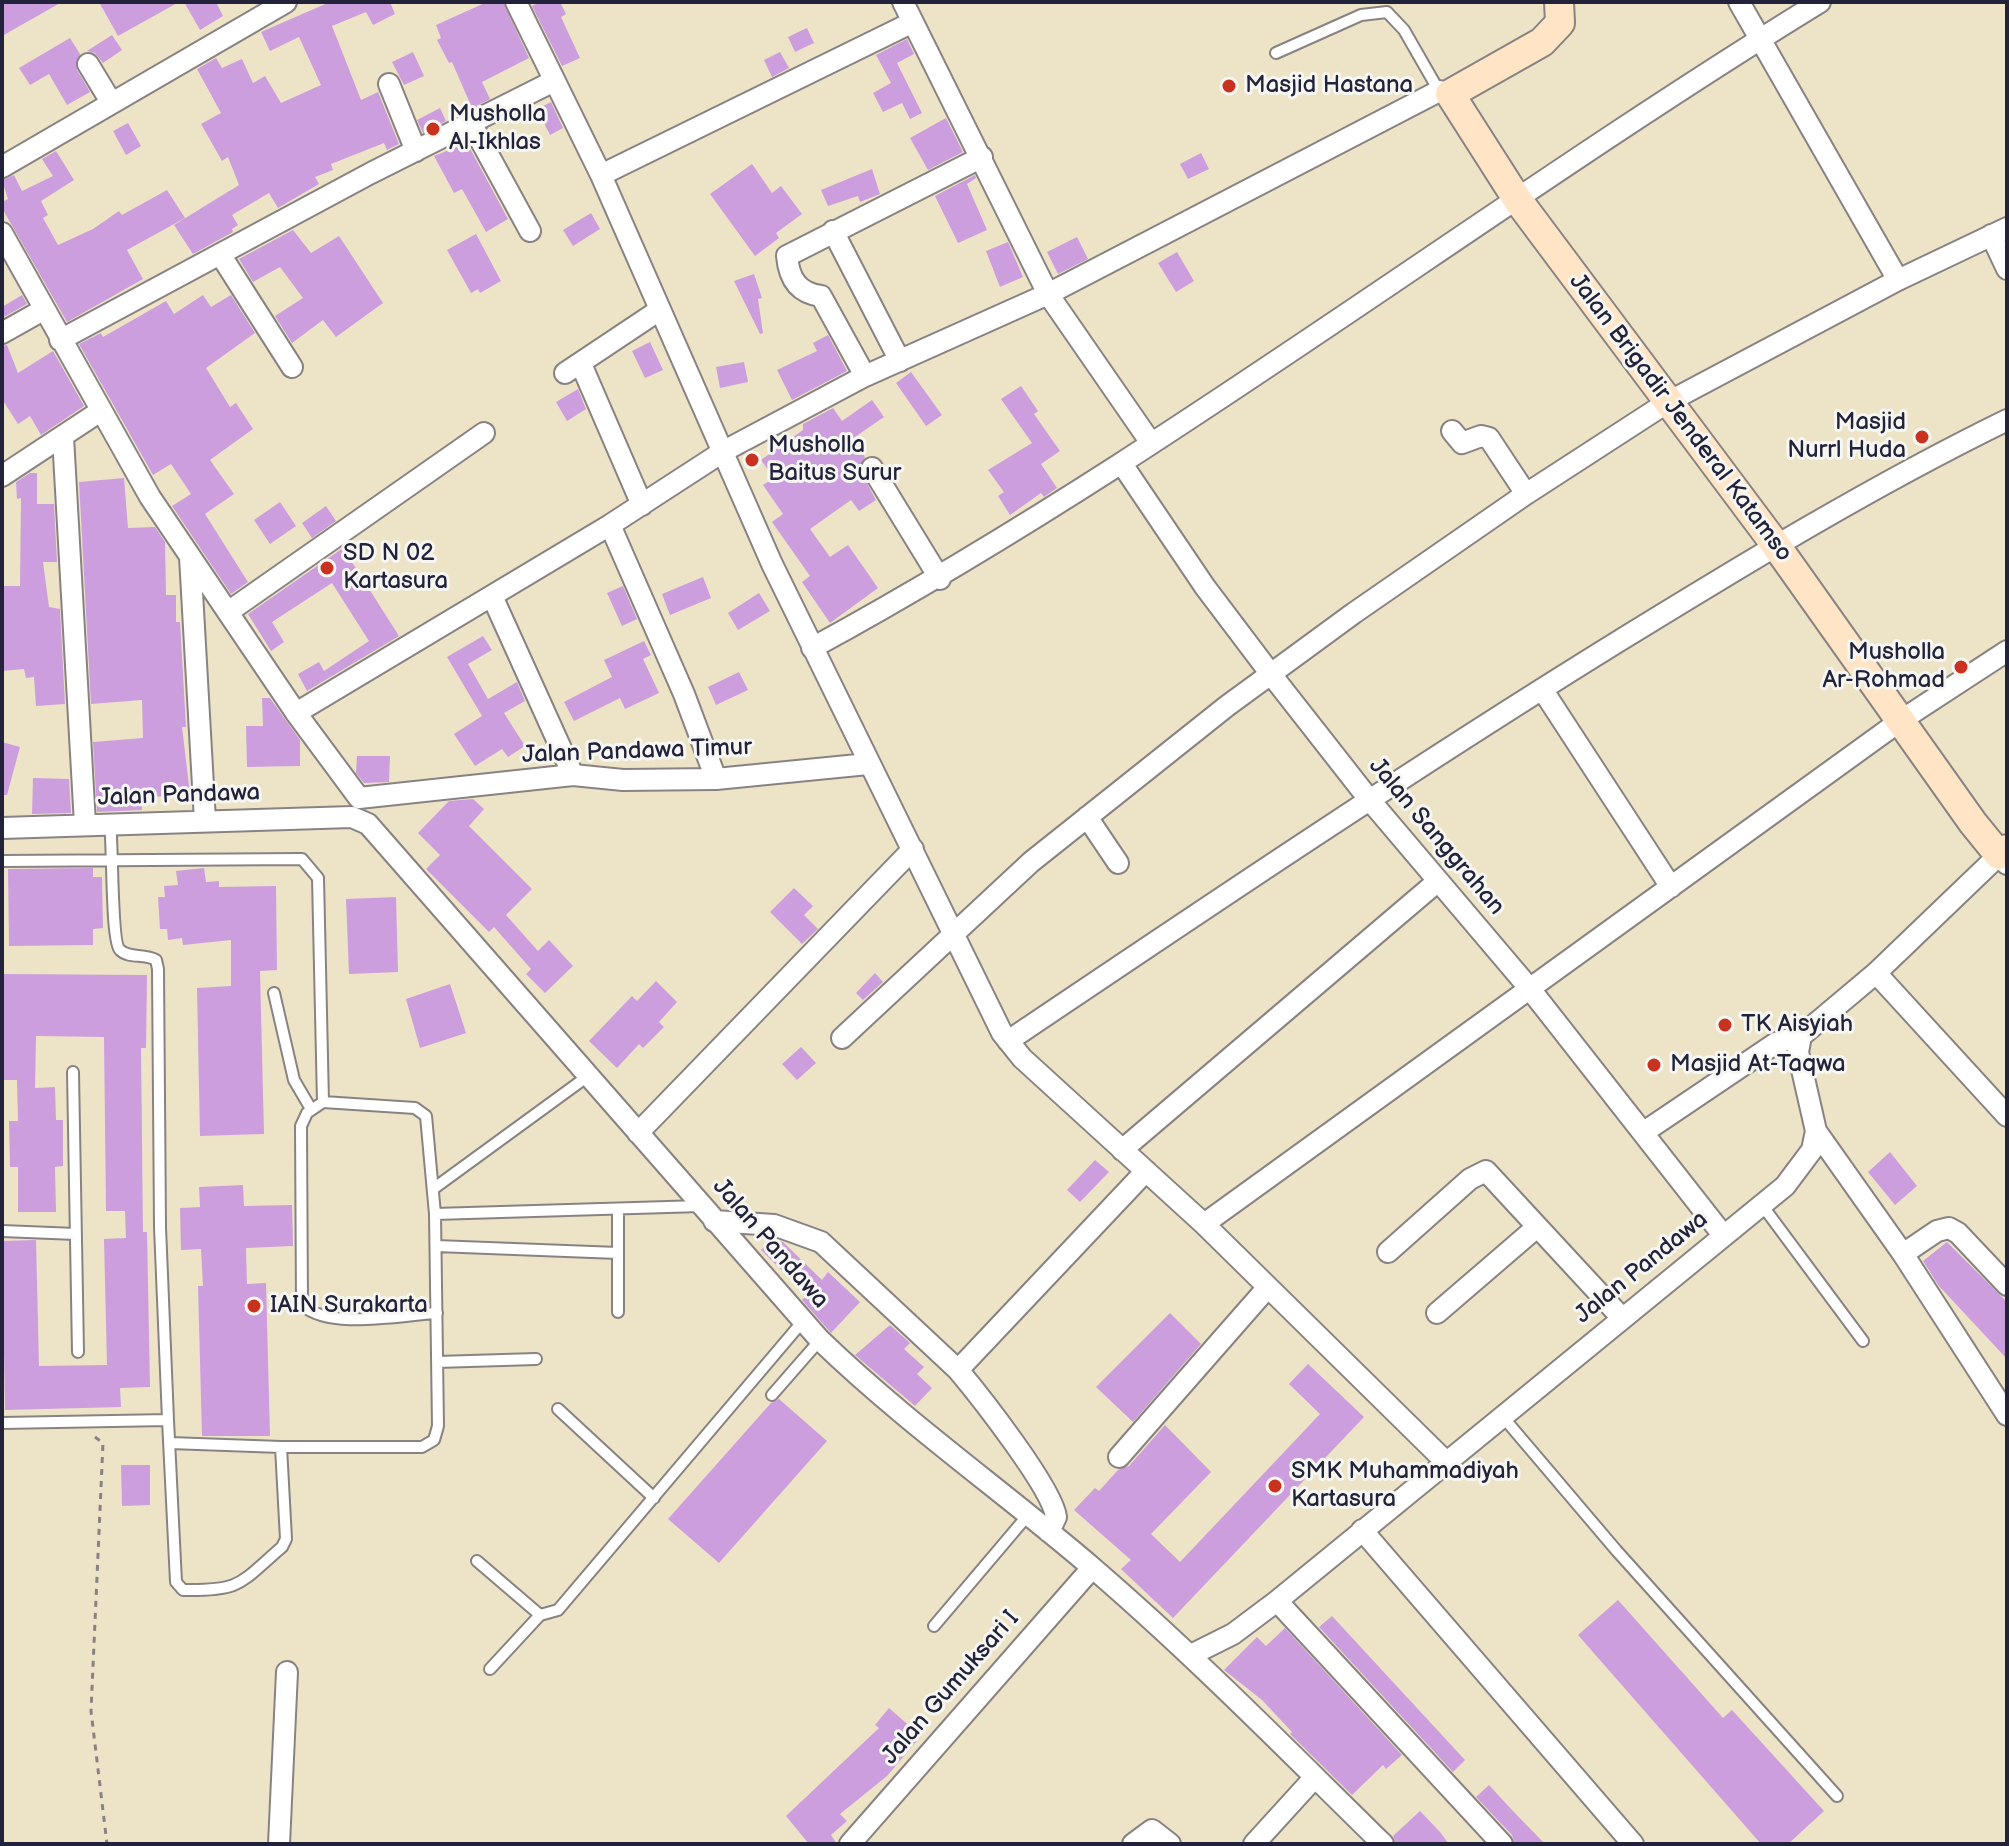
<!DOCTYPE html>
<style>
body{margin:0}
#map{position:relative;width:2009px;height:1846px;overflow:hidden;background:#ede4c8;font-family:"Balsamiq Sans",sans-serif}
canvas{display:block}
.frame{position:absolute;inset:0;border:4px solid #22223b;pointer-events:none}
</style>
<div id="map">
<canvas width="2009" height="1846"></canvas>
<div class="frame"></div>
</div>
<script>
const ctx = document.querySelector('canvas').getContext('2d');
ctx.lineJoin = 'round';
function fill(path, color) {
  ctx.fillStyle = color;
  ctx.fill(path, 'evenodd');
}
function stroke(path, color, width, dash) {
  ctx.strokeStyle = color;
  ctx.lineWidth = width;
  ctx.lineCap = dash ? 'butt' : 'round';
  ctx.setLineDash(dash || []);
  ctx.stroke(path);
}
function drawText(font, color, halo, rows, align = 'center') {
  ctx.font = font + ' "Balsamiq Sans",sans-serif';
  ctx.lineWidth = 6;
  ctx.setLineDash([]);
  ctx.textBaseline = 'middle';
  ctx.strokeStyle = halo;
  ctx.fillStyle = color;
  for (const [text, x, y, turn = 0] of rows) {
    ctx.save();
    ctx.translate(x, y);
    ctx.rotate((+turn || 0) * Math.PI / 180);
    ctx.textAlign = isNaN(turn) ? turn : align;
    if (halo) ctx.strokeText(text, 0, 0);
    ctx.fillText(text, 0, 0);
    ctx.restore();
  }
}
fill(new Path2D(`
 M2 2H62L2 36Z
 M99 2H179L118 36Z
 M184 2H216L223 16 200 30Z
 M330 2H390L395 14 373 25 366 12 332 26 361 100 378 92 399 144 387 150 384 143 331 164 333 170 315 177 319 184 278 208 269 193 232 215 238 225 232 229 233 232 193 254 174 225 239 185 228 157 222 161 201 124 221 113 197 69 216 58 222 68 242 59 253 83 265 76 281 103 321 85 299 37 270 51 261 32Z
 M487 2H503L529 58 482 82 490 99 472 108 452 62 449 63 437 40 441 38 436 25Z
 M540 2H560L566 14 561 17 580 58 562 66 532 6Z
 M807 28 814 43 795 52 788 37Z
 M112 35 122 50 103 63 95 53 87 51Z
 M70 38 80 54 77 70 90 92 67 105 49 74 30 85 19 68Z
 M907 39 914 54 897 63 922 113 910 119 902 103 883 112 873 93 891 83 876 55Z
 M413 52 424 76 404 85 392 62Z
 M780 52 789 68 772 77 764 60Z
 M551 102 563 128 550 135 537 109Z
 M440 108 446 121 423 133 417 120Z
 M946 118 963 152 928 170 910 138Z
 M128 123 141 146 126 155 113 131Z
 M467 143 508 219 486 232 462 189 454 193 434 156Z
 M56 151 74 180 41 201 48 215 43 218 58 245 93 229 119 211 122 215 167 190 185 218 127 250 143 279 67 322 2 208V202L8 199 2 180 14 175 22 191 53 176 42 159Z
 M1201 153 1209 169 1188 179 1180 164Z
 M752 164 772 193 781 186 802 214 776 233 779 238 755 256 710 194Z
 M872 169 880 194 860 202 858 196 828 206 821 190Z
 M975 175 976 178 967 184 987 230 958 243 935 196Z
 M591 213 600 229 573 246 563 230Z
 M293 230 311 253 339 236 383 303 336 337 323 320 292 343 275 316 303 298 280 267 253 282 239 259Z
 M476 234 501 281 480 293 478 289 471 293 447 250Z
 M1077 237 1088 259 1058 274 1047 252Z
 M1008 242 1023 277 1000 287 986 251Z
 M1177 252 1194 281 1176 292 1158 263Z
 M754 274 762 298 758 299 763 333 760 334 734 281Z
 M22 295 27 304 2 318V307Z
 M203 295 211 307 231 295 255 333 206 368 230 407 236 403 253 429 210 460 234 494 205 514 248 582 231 594 172 506 191 494 171 464 153 475 79 344 101 333 103 337 166 301 174 314Z
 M828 335 847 371 792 400 777 370 817 351 813 343Z
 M650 342 663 370 645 378 632 351Z
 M7 345 18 373 53 351 84 406 41 435 30 416 18 424 2 399V346Z
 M744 362 748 382 720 388 716 367Z
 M911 372 942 415 926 426 896 383Z
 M1021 386 1038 411 1034 414 1060 451 1041 464 1057 488 1044 497 1041 493 1010 515 998 496 1004 492 988 470 1032 443 1001 399Z
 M578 389 586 409 567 421 556 402Z
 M872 400 884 417 852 439 865 457 859 469 876 500 859 511 851 500 810 529 830 557 848 545 878 588 830 623 802 582 810 576 772 522 783 514 763 485 774 478 761 460 803 430V424L833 408 842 421Z
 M30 473H37V504H54L57 562H43L49 607 60 609 65 704 36 706 34 677 26 678 24 669 2 671V586H20L21 498 17 499 16 482Z
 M124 478 128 528 155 527 165 542 166 595H176V622H180L186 727H182L190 794 141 798 142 810 97 812 93 742 143 738 142 700 91 704 79 482Z
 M280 502 296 526 270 544 254 520Z
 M326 506 336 521 312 538 302 523Z
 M343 548 399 636 307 691 298 674 319 662 324 671 369 641 332 583 272 622 284 642 271 651 248 614Z
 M703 577 711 598 670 615 662 594Z
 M623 586 637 619 622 626 607 593Z
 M759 593 770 611 738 630 728 613Z
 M483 636 492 650 468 664 488 699 517 682 525 701 504 713 525 746 508 757 502 749 475 766 454 734 482 716 447 657Z
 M644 641 651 655 643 659 659 693 625 709 620 698 574 721 564 702 612 677 604 660Z
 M739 672 748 690 716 705 708 687Z
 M262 698H270L300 740V766L247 767 246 726H263Z
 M2 742 20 747 7 795H2Z
 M357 756H390L389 782 364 783 356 773Z
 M33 778 69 779 71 813 32 814Z
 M473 799 484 809 469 826 532 889 506 915 538 951 549 940 573 966 545 993 526 974 531 969 494 927 489 932 426 869 440 855 418 833 449 801Z
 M93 868V877H102L103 928 93 929V945L9 946 8 869Z
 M204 868 206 882 219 881V887L276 886 277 970 260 971 264 1134 200 1136 197 988 231 986V940L183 945 182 938 168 940 167 929H160L158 897H165L164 886 178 885 176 871Z
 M794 888 813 906 804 915 818 929 802 944 770 912Z
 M396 897 398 972 349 974 346 899Z
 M875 973 883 982 863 1000 856 993Z
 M2 974 147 975 146 1048H141L143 1232H147L150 1387 120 1388 121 1407 5 1410 2 1241 36 1240 39 1366 107 1365 104 1239 126 1238 125 1211H106L104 1037 36 1036 35 1088 55 1087 56 1120H63V1166L55 1167 56 1212H18V1167H10L9 1121H18L17 1080H2Z
 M656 981 677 1002 659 1022 664 1027 643 1048 639 1044 617 1068 589 1041 632 996 637 1001Z
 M450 984 466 1033 420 1048 406 999Z
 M801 1047 816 1063 797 1080 782 1064Z
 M1890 1152 1917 1186 1895 1205 1868 1172Z
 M1095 1160 1109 1172 1080 1202 1067 1190Z
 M243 1185 244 1206 292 1205 293 1246 246 1248 247 1284 266 1283 270 1436H202L198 1286H203L201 1249 181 1250 180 1208 200 1207 199 1187Z
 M772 1238 783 1242 822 1280 828 1272 860 1302 831 1333 802 1300 807 1295 761 1250Z
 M1947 1242 2007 1302V1359L1939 1286 1923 1261Z
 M1170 1313 1201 1344 1133 1422 1096 1387Z
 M890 1325 910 1343 904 1349 924 1367 917 1374 932 1388 915 1406 855 1355Z
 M1308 1364 1364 1417 1173 1618 1121 1569 1131 1560 1074 1510 1095 1488 1099 1491 1118 1470 1129 1466 1165 1425 1211 1472 1151 1534 1180 1562 1320 1414 1289 1384Z
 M779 1399 827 1441 719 1563 668 1519 771 1403Z
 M121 1465H150V1505L122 1506Z
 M1618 1600 1723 1718 1732 1710 1824 1811 1788 1844H1761L1578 1635Z
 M1332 1616 1465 1760 1453 1772 1319 1627Z
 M1285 1628 1402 1755 1386 1769 1383 1765 1352 1795 1290 1734 1292 1732 1262 1700 1224 1670 1257 1637 1266 1646Z
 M889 1708 921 1736 887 1776 840 1814 847 1821 831 1835 837 1844H809L786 1816 879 1728 875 1725Z
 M1489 1785 1511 1809 1545 1844H1515L1512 1835 1476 1797Z
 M1420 1811 1440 1832 1449 1844H1396L1393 1836Z`), '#cc9edd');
const service = new Path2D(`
 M1276 53 1361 15 1387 12 1404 30 1439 91
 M110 824C113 845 111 942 120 950 129 959 144 953 156 960L158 969 160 1227 168 1420
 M2 861 302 859 318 878 323 1102 415 1108 426 1116 435 1214 438 1426 434 1440 422 1447H281L286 1539 282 1547C239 1584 242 1591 183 1590L176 1582 168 1420 2 1423
 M274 993 294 1080 311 1109
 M73 1072 78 1352
 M323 1102 307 1113 301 1126 302 1305C330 1330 400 1315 437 1313
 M433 1189 588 1076
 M1762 1205 1863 1341
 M618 1209V1312
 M435 1214 701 1206
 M2 1231 76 1234
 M436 1246 618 1253
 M437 1362 536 1359
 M772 1395 820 1340
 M558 1409 654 1498
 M1503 1417 1616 1550 1837 1796
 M170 1443 281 1447
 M477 1561 540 1615 558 1610 803 1321
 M934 1626 1028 1515
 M490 1669 540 1615`);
const minor = new Path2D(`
 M516 2 601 175 772 564 1002 1033 1022 1058 1204 1224 1446 1462
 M903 2 1048 294 1151 443
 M1739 2 1898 280
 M88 64 111 102
 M389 84 416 151
 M471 123 530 231
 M2 167 286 2
 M601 175 913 22
 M833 231 900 361
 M2 233 150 497 296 713 359 798
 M1991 235 2007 269
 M220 254 292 367
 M2 333 43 310
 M60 340 371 173 554 81
 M581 364 642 505
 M565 373 658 311
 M865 376 821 296C798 293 789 279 787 256L982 157
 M1452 431 1462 443 1481 436 1489 438 1526 494
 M63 437 85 824
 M1122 464 1205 587 1270 673 1368 798 1530 989 1723 1235
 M872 468 940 579
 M2 476 99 412
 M190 557 205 821
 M492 596 573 775
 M228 612 484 433
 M812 648C1163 457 1480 211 1820 2
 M1542 689 1671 887
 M296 713 610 525
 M716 779 684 694 610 525 724 451 865 376 1048 294 1439 91 1450 94
 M359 798 573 775 623 780 716 779 868 764
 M1087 817 1118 863
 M2 828 352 817 368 824 820 1340C906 1423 1003 1491 1094 1569 1195 1656 1288 1751 1383 1844
 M1876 973 2007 1116
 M842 1038 1031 862 1227 706 1354 613 1526 494 1668 402 1898 280 2007 228
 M1008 1041C1210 905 1412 769 1619 641 1746 563 1872 486 2007 420
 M1816 1131 1903 1254 2007 1415
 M1644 1132 1776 1043 1801 1036
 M638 1133 913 849
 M1122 1150 1438 881
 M714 1221 774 1225 821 1242 958 1370
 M1204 1224 1900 721 2007 651
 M1388 1252 1470 1179 1486 1171 1622 1318
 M1903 1254 1937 1231 1949 1228 1958 1233 2007 1285
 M1437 1313 1537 1227
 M1119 1457 1268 1287
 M1362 1530 1633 1844
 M1049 1532 1056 1517C1053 1489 979 1395 958 1370L1146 1171
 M1277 1601 1502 1844
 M1193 1654 1233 1634 1277 1601 1785 1186 1812 1150 1816 1131 1798 1052 1801 1036 1876 973 1999 855 2007 864
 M279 1844 287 1672
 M850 1844 1092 1568
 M1133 1844 1152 1830 1170 1844
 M1254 1844 1315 1777`);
const secondary = new Path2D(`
 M1559 2 1560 23 1542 42 1450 94 1517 199 1775 544 1973 823 1999 855 2007 849`);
stroke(service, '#888382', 14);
stroke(minor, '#888382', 24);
stroke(secondary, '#888382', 32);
stroke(new Path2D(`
 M95 1437 103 1443 91 1711 107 1844`), '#888382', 3, [6, 6]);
stroke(service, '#fff', 10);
stroke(minor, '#fff', 20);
stroke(secondary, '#ffe4c6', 28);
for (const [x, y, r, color] of [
 [1229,86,8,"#c8321e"],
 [433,129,8,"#c8321e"],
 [1922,437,8,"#c8321e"],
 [752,460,8,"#c8321e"],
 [327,568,8,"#c8321e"],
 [1961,667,8,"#c8321e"],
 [1725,1025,8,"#c8321e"],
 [1654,1065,8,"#c8321e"],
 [254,1306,8,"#c8321e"],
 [1275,1486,8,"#c8321e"]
]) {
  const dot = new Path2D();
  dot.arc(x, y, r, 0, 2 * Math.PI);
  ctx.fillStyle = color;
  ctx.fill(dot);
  stroke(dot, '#f6f6f2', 3);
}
drawText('24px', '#22223b', '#f6f6f2', [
 ["Masjid Hastana",1245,86],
 ["Musholla",449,115],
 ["Al-Ikhlas",449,143],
 ["Masjid",1906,423,"right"],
 ["Nurrl Huda",1906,451,"right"],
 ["Musholla",768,446],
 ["Baitus Surur",768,474],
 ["SD N 02",343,554],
 ["Kartasura",343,582],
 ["Musholla",1945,653,"right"],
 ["Ar-Rohmad",1945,681,"right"],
 ["TK Aisyiah",1741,1025],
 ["Masjid At-Taqwa",1670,1065],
 ["IAIN Surakarta",270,1306],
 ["SMK Muhammadiyah",1291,1472],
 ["Kartasura",1291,1500]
], 'left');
drawText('24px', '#22223b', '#f6f6f2', [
 ["Jalan Brigadir Jenderal Katamso",1680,418,53],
 ["Jalan Pandawa Timur",637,752,-2],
 ["Jalan Pandawa",179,796,-2],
 ["Jalan Sanggrahan",1436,837,50],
 ["Jalan Pandawa",770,1244,49],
 ["Jalan Pandawa",1642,1268,-39],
 ["Jalan Gumuksari I",951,1688,-49]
]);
</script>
